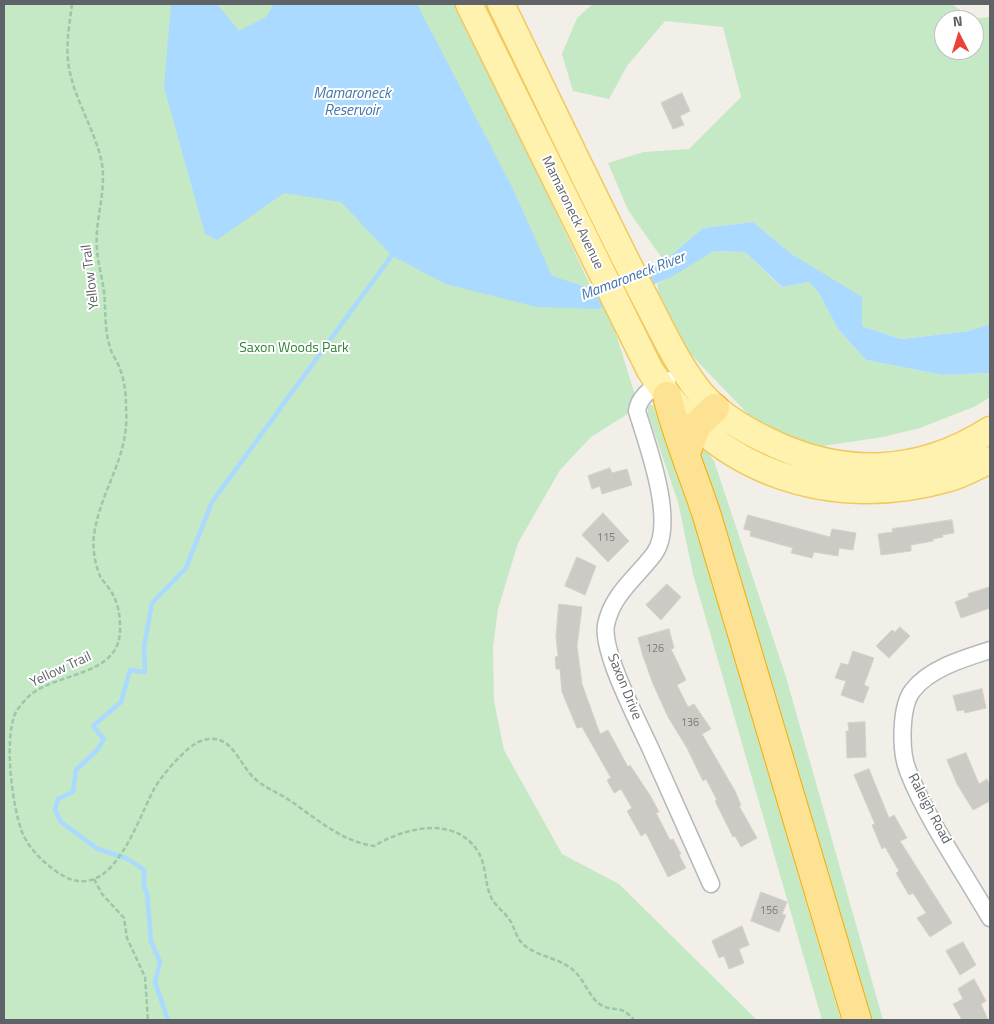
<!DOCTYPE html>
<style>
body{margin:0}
#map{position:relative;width:994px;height:1024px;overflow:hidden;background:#f1efe8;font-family:"Titillium Web",sans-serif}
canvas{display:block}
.frame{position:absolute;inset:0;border:5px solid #5f6368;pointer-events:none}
.north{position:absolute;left:934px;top:10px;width:50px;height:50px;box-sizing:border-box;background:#fff;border:1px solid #bfc1c3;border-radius:50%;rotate:355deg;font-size:14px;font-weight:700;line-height:20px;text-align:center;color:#5f6368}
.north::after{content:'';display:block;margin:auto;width:18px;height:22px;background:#ea4335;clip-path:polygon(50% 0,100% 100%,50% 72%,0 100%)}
</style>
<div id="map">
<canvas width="994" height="1024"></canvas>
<div class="frame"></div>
<div class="north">N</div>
</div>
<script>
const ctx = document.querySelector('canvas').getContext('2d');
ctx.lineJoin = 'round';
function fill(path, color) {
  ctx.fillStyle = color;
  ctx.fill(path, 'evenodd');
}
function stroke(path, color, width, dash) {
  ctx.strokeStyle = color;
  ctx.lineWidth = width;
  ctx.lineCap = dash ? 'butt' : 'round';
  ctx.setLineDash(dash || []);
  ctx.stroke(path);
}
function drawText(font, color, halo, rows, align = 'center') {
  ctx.font = font + ' "Titillium Web",sans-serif';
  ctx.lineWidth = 4;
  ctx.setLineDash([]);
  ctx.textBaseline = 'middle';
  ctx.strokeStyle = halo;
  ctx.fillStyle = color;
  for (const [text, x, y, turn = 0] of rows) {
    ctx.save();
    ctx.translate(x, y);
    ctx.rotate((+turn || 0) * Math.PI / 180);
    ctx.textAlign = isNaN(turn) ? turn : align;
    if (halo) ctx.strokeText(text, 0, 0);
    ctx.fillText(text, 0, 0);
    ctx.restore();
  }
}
fill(new Path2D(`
 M4 4H457L592 289 588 288 597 308 607 305 635 395 629 413 591 437 560 470 518 543 498 609 493 647 494 701 504 750 562 854 619 884 757 1020H4Z
 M593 4H952L972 19 990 17V324L969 331 901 339 862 326 793 255 753 222 703 228 664 261 628 210 608 163 644 152 689 149 741 97 723 27 665 21 627 66 609 99 573 91 562 54 577 18ZM944 20H974V50H944Z
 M714 251 745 252 781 287 809 282 818 292 838 329 866 360 943 375 990 373V397L976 406 920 428 883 437 816 447 770 437 677 340 661 309 657 284Z
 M650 405H653L701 544 841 1020H822L693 574 678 502 648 414V407Z
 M699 449 706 450 714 461 786 677 883 1020H869L699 458Z`), '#c5e8c5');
fill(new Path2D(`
 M171 4H217L239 31 266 17 274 4H417L512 187 552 276 592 289 664 261 703 228 753 222 793 255 862 297V326L901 339 969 331 990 324V373L943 375 866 360 838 329 818 292 809 282 782 287 745 252 714 251 673 276 598 309 537 307 446 284 392 256 341 202 284 193 217 240 205 234 164 87Z`), '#aadaff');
stroke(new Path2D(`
 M168 1020 155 982 160 962 151 941 147 893 144 888V870L128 859 98 849 61 822 55 810 58 799 73 792 76 770 97 750 104 739 93 726 121 702 130 670 145 672 144 647 152 603 186 568 212 502 395 251`), '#aadaff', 4.5);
const building = new Path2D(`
 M682 93 690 111 680 116 684 125 673 129 661 103Z
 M610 468 612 473 627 469 632 485 602 494 600 486 592 489 588 476Z
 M603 513 629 541 608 562 582 535Z
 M748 515 830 537 832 529 856 533 853 550 839 548 838 556 814 552 812 558 791 553 793 548 750 536 751 531 744 529Z
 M952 520 954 533 942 535 943 537 933 539V541L911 545V551L881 555 878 534 893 532 892 529Z
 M577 557 596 566 585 595 565 586Z
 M667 584 681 597 661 620 646 605Z
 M990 587V608L961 618 955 602 969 597 968 594Z
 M559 604 582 607 577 646 582 684 600 734 608 730 628 767 630 765 651 797 659 812 656 813 670 840 673 839 681 854 679 855 686 868 668 877 646 833 641 836 627 811 632 808 621 789 614 793 607 780 611 778 582 727 577 728 562 692 560 669H556L555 657 558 656 556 637Z
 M900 627 910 636 889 658 876 646 892 630 895 632Z
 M669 629 674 648 671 649 686 680 677 685 688 707 694 704 711 729 702 734 735 791 741 805 739 806 757 838 741 847 735 836 733 837 715 801 717 800 706 779 703 781 687 748 668 717 653 684 643 656 638 638Z
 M853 651 874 658 864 685 869 687 863 703 841 695 846 681 835 678 841 663 848 665Z
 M982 689 986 708 965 713 964 710 957 711 953 696Z
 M865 722 866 757 847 758 846 731H849L848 723Z
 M966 753 979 784 987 779 990 786V801L973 810 957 784 947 760Z
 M869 769 889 818 894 815 907 838 900 841 952 923 930 937 917 918 926 913 913 893 909 895 896 873 899 871 885 847 882 849 872 825 875 824 854 775Z
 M761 892 787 902 782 914 786 915 779 932 751 921Z
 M742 926 749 945 739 949 744 963 729 969 724 956 719 958 712 941Z
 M963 942 976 965 960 975 946 951Z
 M974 979 986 1001 981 1004 988 1020H962L953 1004 963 999 958 989Z`);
fill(building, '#cccac5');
stroke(building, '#d6d1c6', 1);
const minor = new Path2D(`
 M667 380C654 386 639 396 637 411 647 444 677 523 654 554 637 577 612 594 606 625 601 652 640 725 652 752 672 796 691 840 711 884
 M990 650C965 658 930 668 913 690 900 706 900 752 908 771 927 820 963 871 990 918`);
const primary = new Path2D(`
 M469 4 650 370C715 473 832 512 949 478 963 474 977 466 990 460
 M501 4C548 101 594 198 643 294 661 328 677 365 702 395 719 414 741 428 764 439 840 478 918 476 990 430`);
const motorway = new Path2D(`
 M667 396C677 437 694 476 707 516L857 1020
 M686 453 697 425 715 408`);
stroke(minor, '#b5b8bc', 19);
stroke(primary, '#f2c960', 29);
stroke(motorway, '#f9ab00', 30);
stroke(new Path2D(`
 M72 4C70 22 66 41 68 60 71 94 93 125 101 159 108 189 94 220 97 250 98 264 102 277 104 291 106 310 104 329 110 347 112 356 119 363 121 372 125 383 126 396 126 407 130 458 101 487 94 535 92 547 95 564 100 576 103 582 109 587 112 593 118 603 120 615 120 626 123 678 55 671 28 697 24 701 17 709 15 714 4 741 12 805 22 832 28 847 40 859 53 869 108 913 134 828 153 791 159 778 183 751 195 744 202 739 214 737 222 741 234 746 243 767 253 777 263 787 277 792 289 800 316 818 340 841 374 846 404 828 453 815 477 850 487 865 484 882 491 897 495 907 508 914 512 924 517 934 517 941 528 948 543 958 565 959 578 975 586 984 590 998 601 1005 614 1013 620 1003 634 1020
 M94 879 102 894 124 918 127 938 145 977 148 1020`), '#9cc7a9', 2.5, [5, 2.5]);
stroke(minor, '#fff', 16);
stroke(primary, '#fff2af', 26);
stroke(motorway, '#fde293', 28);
drawText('11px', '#7a7d7f', null, [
 ["115",606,538],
 ["126",655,649],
 ["136",690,723],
 ["156",769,911]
]);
drawText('14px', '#5f6368', '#fff', [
 ["Mamaroneck Avenue",572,213,64],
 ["Yellow Trail",91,277,-97],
 ["Yellow Trail",61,670,-25],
 ["Saxon Drive",624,687,68],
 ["Raleigh Road",929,809,62]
]);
drawText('14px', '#348238', '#fff', [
 ["Saxon Woods Park",294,349]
]);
drawText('italic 15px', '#4174aa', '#fff', [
 ["Mamaroneck",352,94],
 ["Reservoir",352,111],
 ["Mamaroneck River",633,277,-21]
]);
</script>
